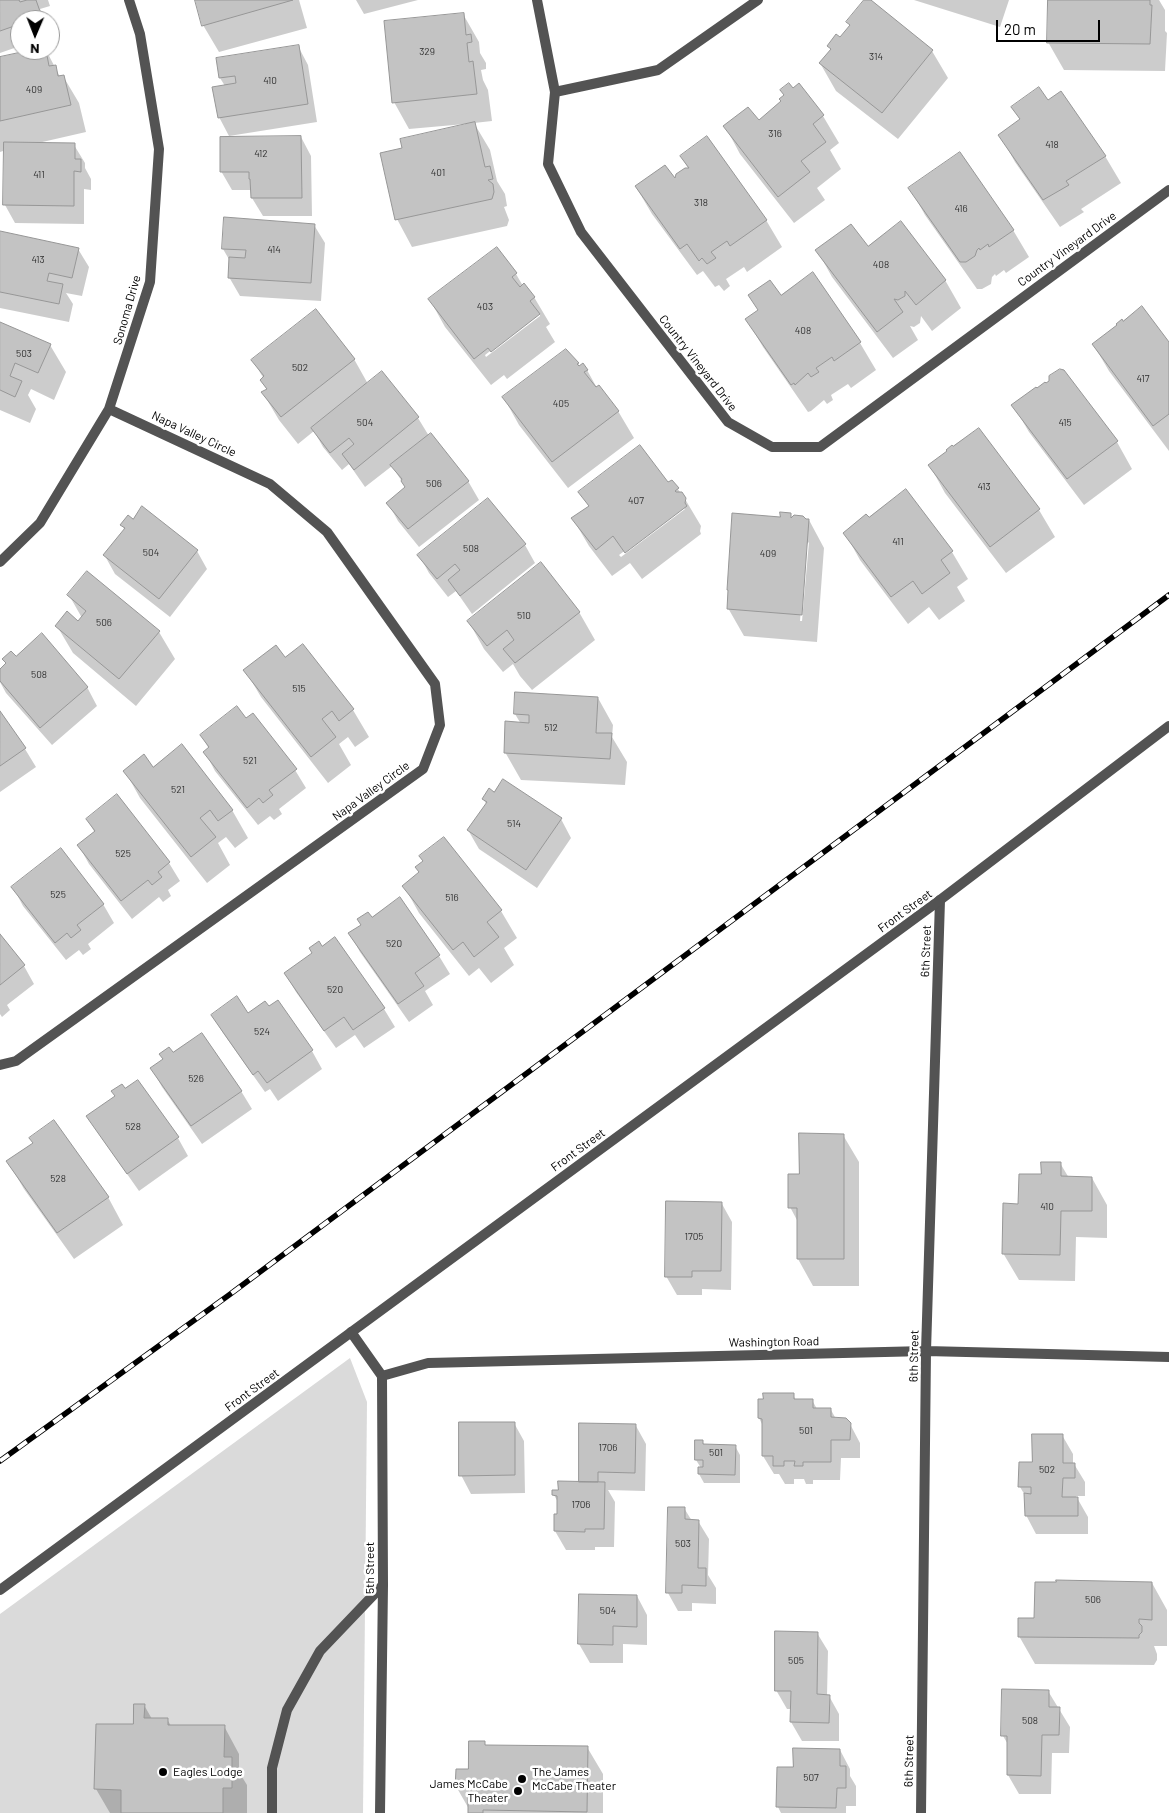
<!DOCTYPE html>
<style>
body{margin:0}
#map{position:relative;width:1169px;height:1813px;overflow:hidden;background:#fff;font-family:Barlow,sans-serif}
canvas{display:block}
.north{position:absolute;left:10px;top:10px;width:50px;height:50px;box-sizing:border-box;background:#fff;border:1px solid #999;border-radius:50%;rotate:181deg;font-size:14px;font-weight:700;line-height:20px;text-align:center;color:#000}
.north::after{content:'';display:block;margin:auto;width:18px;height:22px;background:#000;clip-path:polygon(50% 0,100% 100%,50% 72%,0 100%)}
.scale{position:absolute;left:996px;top:20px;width:104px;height:22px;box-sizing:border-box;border:2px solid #000;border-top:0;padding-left:6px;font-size:15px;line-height:18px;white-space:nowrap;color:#000;-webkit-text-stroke:4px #fff;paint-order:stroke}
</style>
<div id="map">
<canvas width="1169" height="1813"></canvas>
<div class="north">N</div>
<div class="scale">20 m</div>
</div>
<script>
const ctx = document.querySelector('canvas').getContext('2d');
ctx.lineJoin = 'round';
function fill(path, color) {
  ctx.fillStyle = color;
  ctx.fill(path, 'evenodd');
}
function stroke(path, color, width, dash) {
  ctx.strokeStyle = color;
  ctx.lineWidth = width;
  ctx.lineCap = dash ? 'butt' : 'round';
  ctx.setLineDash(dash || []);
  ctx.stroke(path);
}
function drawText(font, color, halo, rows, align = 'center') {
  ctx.font = font + ' Barlow,sans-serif';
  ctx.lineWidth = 5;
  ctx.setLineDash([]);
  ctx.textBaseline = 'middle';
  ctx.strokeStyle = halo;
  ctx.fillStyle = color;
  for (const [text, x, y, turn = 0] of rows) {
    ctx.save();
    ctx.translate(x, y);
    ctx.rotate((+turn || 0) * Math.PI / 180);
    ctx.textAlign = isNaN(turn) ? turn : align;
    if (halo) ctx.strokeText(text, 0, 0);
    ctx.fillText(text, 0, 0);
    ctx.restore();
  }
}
fill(new Path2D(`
 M350 1358 367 1402 363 1813H0V1614Z`), '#dadada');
fill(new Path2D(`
 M0 0H48L50 6 40 9 46 20H20V46L0 53Z
 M196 0H299L307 28 219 52 203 25Z
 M356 0H418L364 14Z
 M866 0H869L932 51 948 78 898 139 836 91 820 63 831 50 829 46 840 39 850 26 848 22Z
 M914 0H1009L1000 27Z
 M1049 0H1159L1165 10V31L1167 33 1165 71 1064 70 1048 42Z
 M463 14 479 42 480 53 486 63V69L481 70 483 80 488 90 492 121 474 123 490 150 497 181 505 194 507 206 504 207 509 220 507 226 412 247 397 219 404 149 465 125V124L409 129 394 102Z
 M298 46 308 65 317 122 229 136 219 117 225 86 220 78Z
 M37 50H46L60 77 63 76 79 103 86 132 38 143 74 145 85 163V168L91 179V190L84 189V224L15 223 5 205 6 150 0 152V58Z
 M799 85 823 116 839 143 830 150 841 169 817 188 825 200 794 223 740 154 725 126 758 122Z
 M1048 102 1105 156 1121 183 1081 209 1084 212 1060 227 1015 162 1000 135 1020 120 1013 107Z
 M301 137 311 156 312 216H263L252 198V190H232L221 171Z
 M681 156 766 220 782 247 747 272 744 267 726 279 730 286 724 291 719 285 715 287 703 271 697 275 652 214 636 187 676 182 689 170Z
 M910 188 1013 230 1029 257 1006 273 1004 270 996 276 995 274 992 277 991 284 982 289H977L925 215Z
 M314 225 325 243 321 301 240 296 229 277 230 261 223 249Z
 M0 232 78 249 89 267 82 296 66 293 73 304 69 322 0 308Z
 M867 248 945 280 961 308 932 331 921 316 920 323 914 327 910 326 918 340 893 358 832 277 817 250Z
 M516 274 523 286 534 297 550 324 546 327 555 342 507 379 504 375 491 385 445 327 430 300ZM540 313V316L486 357 485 355Z
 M812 274 860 343 876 370 851 388 848 384 831 395 833 400 827 404 824 400 811 411 808 412 763 347 747 320Z
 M0 323 50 345 66 372 54 400 31 389 28 395 36 409 30 423 0 410Z
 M1093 344H1169V451L1109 371Z
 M354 359 368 384 381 373 418 418 429 436 468 481 479 500 419 547 398 521 388 503 406 488 392 466 365 487 349 464 342 470 323 447 314 431 298 444 279 420 263 393 267 390 261 381 264 379 253 361Z
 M578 363 580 367 587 370 597 388 618 411 634 438 568 488 519 425 504 398Z
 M1013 405 1117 442 1132 469 1084 505 1029 432Z
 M978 430 1039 510 1055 537 1006 573 945 493 930 466Z
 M672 481 685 499 701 526 700 531 701 534 642 579 630 563 612 576 589 546 573 519 589 507 580 492 668 484ZM683 507 685 509 621 557 619 555Z
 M790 514 792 518 809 520 824 548 817 642 744 636 728 608 781 518ZM809 542 802 621H800L806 545Z
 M869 519 952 552 968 579 957 587 965 601 939 620 929 607 908 624 860 560 845 533Z
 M122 525 197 551 207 569 170 617 115 574 105 556 125 531Z
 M525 545 535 563 472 614 456 591 448 597 429 573 419 555Z
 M541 564 579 612 595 640 532 690 520 676 513 664 503 672 484 649 469 622Z
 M69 595 159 632 175 659 136 706 73 653 57 626 78 622 82 618Z
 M303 645 353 710 369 737 355 747 348 737 339 744 351 765 328 783 261 697 245 670 285 659Z
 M16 657 87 687 97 706 52 745 6 693 0 682V671L7 664 4 659Z
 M598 698 613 725 612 737 627 762 625 785 521 780 505 752 521 724 515 714Z
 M0 713 25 749 36 767 0 792Z
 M246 720 295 770 306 788 279 809 282 814 274 820 270 816 258 825 215 771 205 752 209 749 201 735Z
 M153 768 232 810 248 838 235 848 226 837 218 843 230 865 207 883 140 798 125 771Z
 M117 796 169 863 180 881 168 890 171 896 163 902 159 897 132 919 89 864 79 846 95 833 87 819Z
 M483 799 561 819 571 838 537 888 479 849 468 830 487 805Z
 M443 839 501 911 517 938 504 948 514 965 491 983 479 968 469 976 419 913 404 886 420 873 424 862 420 857Z
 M13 887 103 904 114 923 88 944 91 949 83 955 79 950 66 960 23 906Z
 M400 899 439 956 450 974 425 991 433 1005 409 1022 360 952 350 934Z
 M0 936 24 966 34 984 7 1005 10 1010 2 1017 0 1014Z
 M285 973 384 1009 395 1027 364 1048 355 1035 336 1048 296 992Z
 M212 1015H248L312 1051 322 1069 278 1101 270 1089 265 1092 223 1033Z
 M173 1054 241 1091 252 1109 202 1144 162 1087 152 1069Z
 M138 1081 178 1138 188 1156 139 1191 99 1134 88 1116Z
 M843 1135 859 1162V1286H813L798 1259V1222L790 1207 800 1175Z
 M8 1162 108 1197 123 1225 74 1259 24 1189Z
 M1060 1163 1069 1178H1092L1107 1205V1238L1076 1237 1075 1281 1019 1280 1003 1253 1020 1205 1042 1175Z
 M722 1204 732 1222 731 1290 702 1289V1295H677L666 1276Z
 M793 1395 796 1400H812L817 1409 831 1410 836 1419 850 1424 860 1443V1458H841L840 1480H813V1484H806L804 1479H794V1484H785L779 1474H774L763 1456V1426L759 1418Z
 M514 1423 524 1441 525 1493 471 1494 461 1475Z
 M636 1426 646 1444 645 1491 608 1490 615 1502 614 1547H595V1550H566L555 1531V1516H558L559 1504 554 1495 580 1483Z
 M1062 1435 1073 1454V1464H1074L1085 1482V1496H1076L1088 1517V1534H1036L1026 1515V1497L1020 1487Z
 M702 1441 705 1446H735L740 1455V1483H704L699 1474 701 1468 696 1460Z
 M684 1508 692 1521H698L709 1539 708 1575 716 1588V1604L692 1603V1611H678L668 1593Z
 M1152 1583 1167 1610V1646H1154L1157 1654V1660L1154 1665 1035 1664 1019 1636 1035 1619Z
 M580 1596H637L647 1615V1645L623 1644V1663H590L579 1644Z
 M817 1633 828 1651 827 1696H829L839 1714V1741H802L791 1722V1709H787L776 1690Z
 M1048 1691 1070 1727 1069 1753H1052L1051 1794H1019L1008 1775 1009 1746 1003 1736Z
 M144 1705 152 1719H167L171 1726H224L239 1754V1772L247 1785V1813H110L96 1789Z
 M484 1742 486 1746 587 1747 603 1774V1813H469V1809L457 1788 470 1771Z
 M840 1750 850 1769V1776L856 1786V1806H846V1813H781L778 1807V1768H794Z`), '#0003');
const building = new Path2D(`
 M0 0H19L20 2 27 0H36L42 17 33 20H20V24L0 31Z
 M195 0H293L202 26Z
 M864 0H871L933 50 882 113 819 63 831 49 827 46 836 34 840 37 850 25 846 22Z
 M1048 0H1150V5H1152L1150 44 1047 43Z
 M464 13 466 35 471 34 472 42 467 43 469 62 473 61 477 94 392 103 384 21Z
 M299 45 308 104 218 118 212 87 236 83 235 76 219 78 216 58Z
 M31 50H46L49 66 56 65 58 76 64 75 71 105 0 121V57Z
 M789 83 793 88 799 83 824 115 813 124 826 142 801 161 810 172 778 197 723 126 748 107 759 120 781 101 779 99 784 95 780 90Z
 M1039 87 1048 100 1061 91 1106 156 1066 181 1069 185 1043 200 998 135 1020 119 1011 107Z
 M475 122 485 167 490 166 493 179 488 180 493 184 494 192 492 199 395 220 380 153 402 148 400 139Z
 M301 136 302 198H251L250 179H249V172H220V137Z
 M707 136 767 220 730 246 727 241 711 252 716 258 707 264 702 258 699 261 687 244 680 249 635 186 665 165 675 178 676 174 685 168H689L680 156Z
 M4 142 75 143V159H81V172L74 171V206L3 205Z
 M960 152 1014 230 989 247 988 244 980 250 979 248 977 250 975 256 966 262H960L908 188Z
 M224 217 315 224 311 283 228 278 229 257 245 258 246 250 222 249Z
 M901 221 946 280 916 305 905 291V296L898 300 894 299 903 312 877 332 815 250 851 224 868 246Z
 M0 231 79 248 72 278 49 273 47 281 63 284 59 304 0 292Z
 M497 247 517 273 512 277 520 287 524 283 535 297 530 301 540 314 491 352 488 348 474 359 428 299Z
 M813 272 861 342 834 361 832 357 816 368 819 372 811 377 808 373 795 385 794 383 791 385 745 319 758 310 748 295 770 280 781 295Z
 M1142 306 1169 342V414L1153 426 1092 344 1117 325 1116 324 1122 319 1123 321Z
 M316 309 355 359 281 417 261 392 267 389 260 380 264 376 251 360Z
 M0 322 51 344 38 373 15 363 10 376 22 381 15 397 0 390Z
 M566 349 579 363 577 364 579 366 583 363 588 370 584 372 596 387 599 385 619 411 552 462 502 397Z
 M1060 369 1064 370 1118 441 1067 479 1011 405 1036 387 1037 388 1045 382 1046 383 1049 381V376Z
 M382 371 419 417 354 470 342 454 354 444 349 438 330 453 311 428Z
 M979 428 1040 509 990 547 928 465 947 451 946 450 952 445 953 446Z
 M431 433 469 481 408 529 386 503 405 487 401 481 402 479 390 465Z
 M640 445 668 482 672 480 679 488 675 491 676 492H682L686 498 685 503 687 506 625 553 613 536 596 550 571 518 589 506 578 492Z
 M906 489 953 551 941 560 950 573 922 594 913 581 891 597 843 533 866 514 869 517Z
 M488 498 526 544 460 596 448 580 460 570 455 564 437 579 417 555Z
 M142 506 198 550 159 599 103 555 125 528 120 525 128 515 133 519Z
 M780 512 791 513V518L794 515 803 516 806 519H809L802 615 727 609 728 590H727L732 513 780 517Z
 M541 562 580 612 515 663 503 649 514 640 507 630 487 646 467 621Z
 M87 571 160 631 119 679 55 626 67 611 78 621 86 611 67 595Z
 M42 633 88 687 40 728 0 681V669L6 663 2 659 11 651 16 656Z
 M303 644 354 709 339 721 332 711 322 719 336 737 311 757 243 670 276 645 285 657Z
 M515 692 598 697 596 733H612L610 759 504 753 505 721 529 723V715L514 714Z
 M237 706 246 718 253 713 297 769 269 790 273 795 263 803 259 798 247 808 203 752 209 747 200 735Z
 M0 711 26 748 0 766Z
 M182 744 233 810 218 821 210 810 200 818 216 837 191 857 123 771 144 754 153 767Z
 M503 779 562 818 526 870 467 830 487 802 482 799 489 788 494 792Z
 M117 794 170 862 158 872 162 877 152 885 148 880 121 901 77 845 95 831 86 819Z
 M444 837 502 910 487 922 499 937 474 957 463 942 453 950 402 886 419 872 415 867 423 861 419 856Z
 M61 848 104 904 77 925 81 930 71 938 67 933 55 943 11 887Z
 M400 897 440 955 415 973 424 986 398 1004 348 933 361 925 357 919 368 912 372 917Z
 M0 934 25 965 0 985Z
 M335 937 385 1008 353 1030 344 1017 324 1031 284 973 312 953 309 948 319 941 322 946Z
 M237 996 248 1013 265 1001 269 1006 278 1000 313 1050 267 1083 258 1071 253 1075 211 1015Z
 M202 1033 242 1091 191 1126 150 1068 163 1059 159 1054 169 1047 173 1052Z
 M138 1080 179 1137 127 1174 86 1116 115 1096 111 1091 122 1084 125 1088Z
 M54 1120 109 1197 57 1233 6 1161 33 1143 29 1138Z
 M799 1133 844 1134V1259H797V1208H788V1174H799Z
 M1041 1162H1061V1176L1092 1177V1211H1061L1060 1255 1002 1254 1003 1203 1018 1204 1019 1174H1041Z
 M666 1201 722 1202 721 1271H692V1277H665Z
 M763 1393H794V1399H813V1408H831V1417L846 1418 851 1423 850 1440H831V1462H803V1466H794L795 1461H784V1466H773V1456H762V1419L758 1418V1399H763Z
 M459 1422H515V1475L459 1476Z
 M579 1423 636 1424 635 1473 598 1472V1482H579Z
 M1032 1434H1063V1463H1075V1478H1063L1062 1497H1078V1516H1025L1024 1493 1031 1494V1487H1018L1019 1462H1032Z
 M695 1440H703V1444L736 1445 735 1475 698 1474V1467H703V1460H695Z
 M558 1481 605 1482 604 1529H585V1532L554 1531V1514H557V1496L552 1495V1490H558Z
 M668 1507H685V1519L699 1520 698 1568H706V1586L682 1585V1593H666Z
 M1056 1580 1152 1582V1620L1139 1619V1623L1142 1626V1632L1139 1635V1638L1018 1637V1618H1034L1035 1582H1056Z
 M579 1594 637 1595V1627L613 1626V1645L578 1644Z
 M775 1631 818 1632 817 1694 830 1695 829 1723 790 1722 791 1691H775Z
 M1002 1689 1049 1690V1707H1060L1059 1735H1042L1041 1776 1007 1775V1736H1001Z
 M134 1704H145L144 1718H168V1725H225L224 1757H232V1788H223V1813H121V1790L94 1789 96 1724H133Z
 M469 1741H485V1745L588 1746 587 1812 483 1810V1813H468V1788H455L456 1769H468Z
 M793 1748 840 1749V1766H846V1788H837L836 1808 776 1807 777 1767H793Z`);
fill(building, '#c3c3c3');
stroke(building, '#979797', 1);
stroke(new Path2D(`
 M272 1813V1768L287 1710 320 1651 383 1585`), '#535353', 10);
stroke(new Path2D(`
 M537 0 555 92 548 164 581 232 728 422 772 447H820L1169 190
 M555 92 658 70 758 0
 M0 562 40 523 109 409 150 282 159 149 140 34 129 0
 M0 1065 16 1061 423 769 440 725 435 684 327 532 270 484 109 409
 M351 1332 382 1376 383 1585 380 1813
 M382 1376 428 1363 926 1351 1169 1357
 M921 1813 926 1351 940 900`), '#535353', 10);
stroke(new Path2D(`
 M0 1590 940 900 1169 726`), '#535353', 10);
const rail = new Path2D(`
 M0 1461 229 1295 1169 595`);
stroke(rail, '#000', 5.5);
stroke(rail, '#fff', 4, [11]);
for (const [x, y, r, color] of [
 [163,1772,5,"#000"],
 [522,1779,5,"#000"],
 [518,1791,5,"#000"]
]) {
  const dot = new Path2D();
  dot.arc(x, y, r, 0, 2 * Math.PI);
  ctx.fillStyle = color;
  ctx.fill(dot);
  stroke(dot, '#fff', 2);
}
drawText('10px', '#313131', null, [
 ["329",427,52],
 ["314",876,57],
 ["410",270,81],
 ["409",34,90],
 ["316",775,134],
 ["418",1052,145],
 ["412",261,154],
 ["401",438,173],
 ["411",39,175],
 ["318",701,203],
 ["416",961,209],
 ["414",274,250],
 ["413",38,260],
 ["408",881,265],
 ["403",485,307],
 ["408",803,331],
 ["503",24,354],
 ["502",300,368],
 ["417",1143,379],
 ["405",561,404],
 ["504",365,423],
 ["415",1065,423],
 ["506",434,484],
 ["413",984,487],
 ["407",636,501],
 ["411",898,542],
 ["508",471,549],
 ["504",151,553],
 ["409",768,554],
 ["510",524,616],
 ["506",104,623],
 ["508",39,675],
 ["515",299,689],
 ["512",551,728],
 ["521",250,761],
 ["521",178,790],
 ["514",514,824],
 ["525",123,854],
 ["525",58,895],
 ["516",452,898],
 ["520",394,944],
 ["520",335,990],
 ["524",262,1032],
 ["526",196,1079],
 ["528",133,1127],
 ["528",58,1179],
 ["410",1047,1207],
 ["1705",694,1237],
 ["501",806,1431],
 ["1706",608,1448],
 ["501",716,1453],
 ["502",1047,1470],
 ["1706",581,1505],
 ["503",683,1544],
 ["506",1093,1600],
 ["504",608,1611],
 ["505",796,1661],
 ["508",1030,1721],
 ["507",811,1778]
]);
drawText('12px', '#000', '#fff', [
 ["Country Vineyard Drive",1067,249,-36],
 ["Sonoma Drive",127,310,-74],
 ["Country Vineyard Drive",698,363,52],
 ["Napa Valley Circle",194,434,25],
 ["Napa Valley Circle",371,791,-36],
 ["Front Street",905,911,-36],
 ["6th Street",926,951,-88],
 ["Front Street",578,1150,-36],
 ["Washington Road",774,1342,-1],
 ["6th Street",914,1356,-89],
 ["Front Street",252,1390,-36],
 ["5th Street",370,1568,-90],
 ["6th Street",909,1761,-89]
]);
drawText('12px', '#000', '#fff', [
 ["Eagles Lodge",173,1772],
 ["The James",532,1772],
 ["McCabe Theater",532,1786],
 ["James McCabe",508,1784,"right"],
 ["Theater",508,1798,"right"]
], 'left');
</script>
